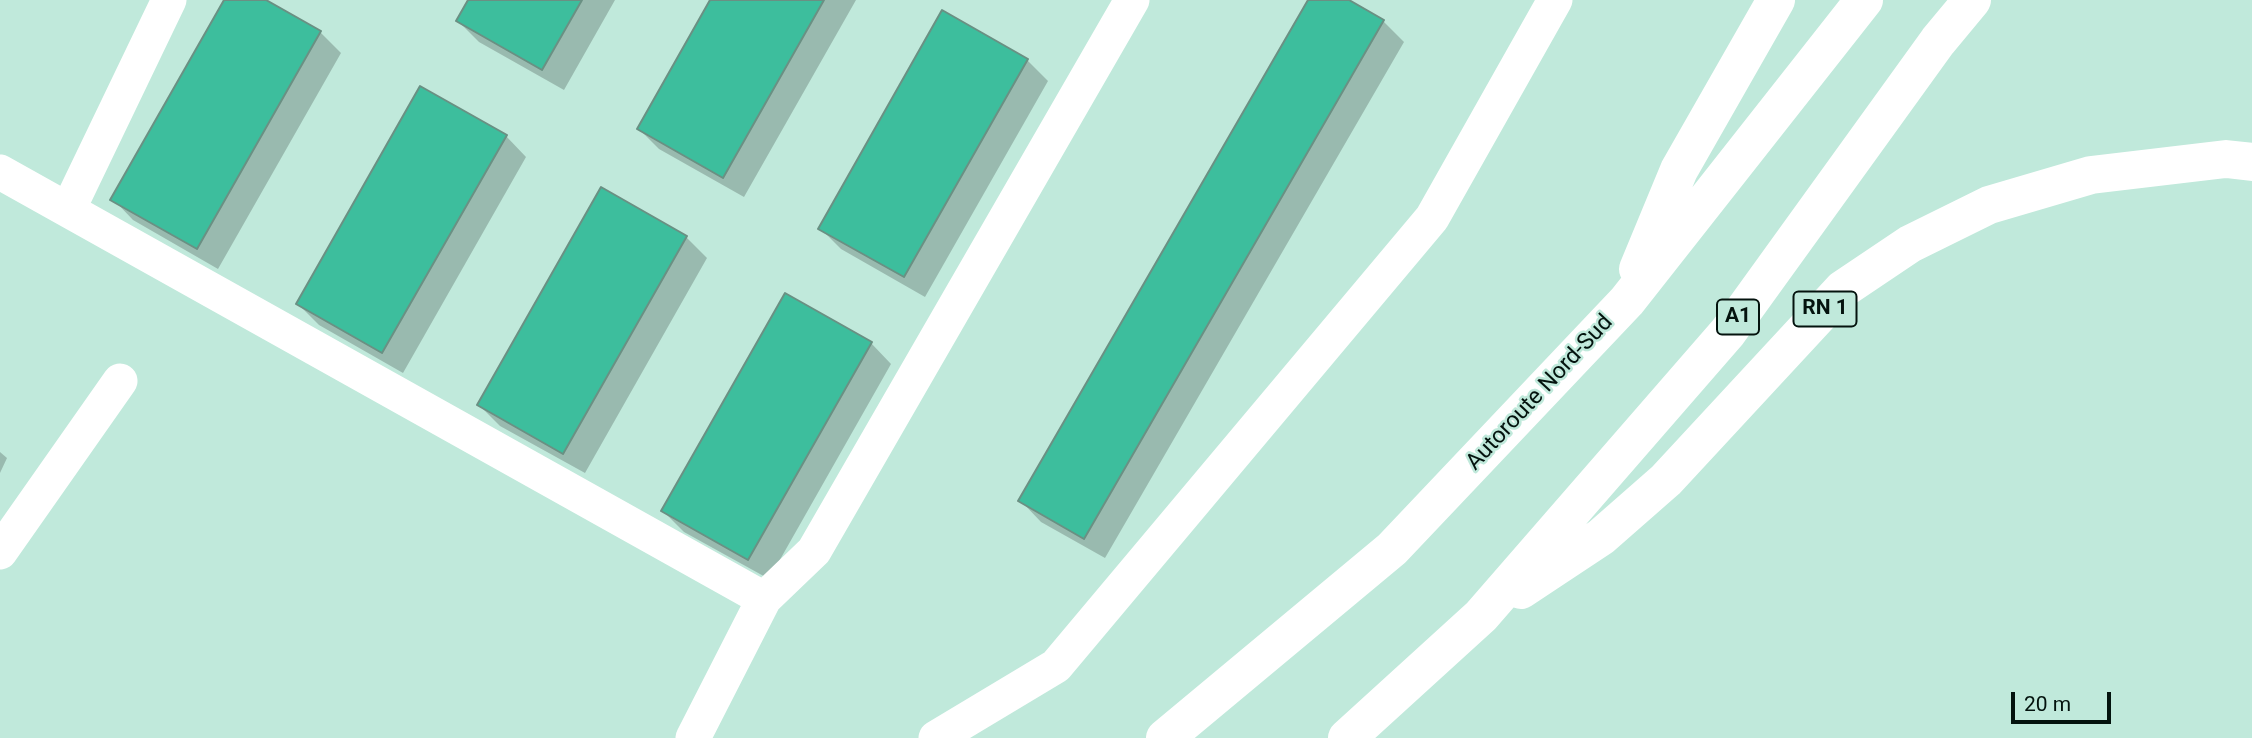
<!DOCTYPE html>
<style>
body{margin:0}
#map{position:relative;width:2252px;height:738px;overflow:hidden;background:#c0e9db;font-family:Roboto,sans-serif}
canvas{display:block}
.scale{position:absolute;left:2011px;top:692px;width:100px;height:32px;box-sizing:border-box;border:4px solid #04130e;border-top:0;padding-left:9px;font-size:21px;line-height:24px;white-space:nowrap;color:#04130e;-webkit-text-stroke:5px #c0e9db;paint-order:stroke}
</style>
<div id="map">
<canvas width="2252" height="738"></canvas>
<div class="scale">20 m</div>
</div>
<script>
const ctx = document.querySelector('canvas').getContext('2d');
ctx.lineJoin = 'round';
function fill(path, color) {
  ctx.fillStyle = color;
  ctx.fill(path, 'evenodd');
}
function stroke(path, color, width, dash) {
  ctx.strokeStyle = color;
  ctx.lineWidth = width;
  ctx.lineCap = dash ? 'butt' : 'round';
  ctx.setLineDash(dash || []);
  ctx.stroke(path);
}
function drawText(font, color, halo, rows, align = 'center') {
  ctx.font = font + ' Roboto,sans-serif';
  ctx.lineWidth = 5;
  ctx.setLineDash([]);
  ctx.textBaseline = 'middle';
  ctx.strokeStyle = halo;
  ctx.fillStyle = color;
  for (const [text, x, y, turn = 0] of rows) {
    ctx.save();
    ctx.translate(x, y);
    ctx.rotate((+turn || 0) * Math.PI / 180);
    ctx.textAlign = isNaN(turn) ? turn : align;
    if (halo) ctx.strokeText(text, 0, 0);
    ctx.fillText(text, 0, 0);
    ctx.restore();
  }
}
fill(new Path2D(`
 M226 0H263L320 32 341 53 218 269 133 220 113 199Z
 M470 0H615L564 90 479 42 458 21Z
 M712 0H856L744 197 659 149 639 129Z
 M1310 0H1346L1383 21 1404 42 1105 558 1041 522 1021 501Z
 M942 13 1027 60 1048 81 925 297 841 249 820 228Z
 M506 136 526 157 403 373 319 325 298 304Z
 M686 237 707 258 585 473 500 426 479 405Z
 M871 343 891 364 769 579 684 532 663 511Z
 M0 452 7 458 0 473Z`), '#0003');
const building = new Path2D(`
 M224 0H266L321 31 197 249 110 200Z
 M468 0H582L542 70 456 21Z
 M710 0H824L723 178 637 129Z
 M1308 0H1349L1384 20 1084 539 1018 501Z
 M942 10 1028 59 904 277 818 229Z
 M420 86 507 135 382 353 296 304Z
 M601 187 687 236 563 454 477 405Z
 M785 293 872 342 748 560 661 511Z`);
fill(building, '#3dbe9d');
stroke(building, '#6a9083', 2);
stroke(new Path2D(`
 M0 172 764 599 693 738
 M68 210 169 0
 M0 552 120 381
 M764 599 814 551 1132 0
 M936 738 1056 666 1432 218 1555 0`), '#fff', 35);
stroke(new Path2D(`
 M1638 269 1679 170 1776 0
 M1521 590 1601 537 1666 480 1843 289 1910 244 1989 205 2091 175 2226 159 2252 162
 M1165 738 1392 549 1627 301 1864 0
 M1347 738 1481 616 1728 332 1938 41 1972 0`), '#fff', 38);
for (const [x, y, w] of [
 [1825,309,63],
 [1738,317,42]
]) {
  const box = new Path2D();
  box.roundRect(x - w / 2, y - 17.5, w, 35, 5);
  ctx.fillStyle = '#c0e9db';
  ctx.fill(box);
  stroke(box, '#04130e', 2);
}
drawText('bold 21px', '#04130e', null, [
 ["RN 1",1825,309],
 ["A1",1738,317]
]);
drawText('23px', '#04130e', '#c0e9db', [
 ["Autoroute Nord-Sud",1540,393,-47]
]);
</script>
